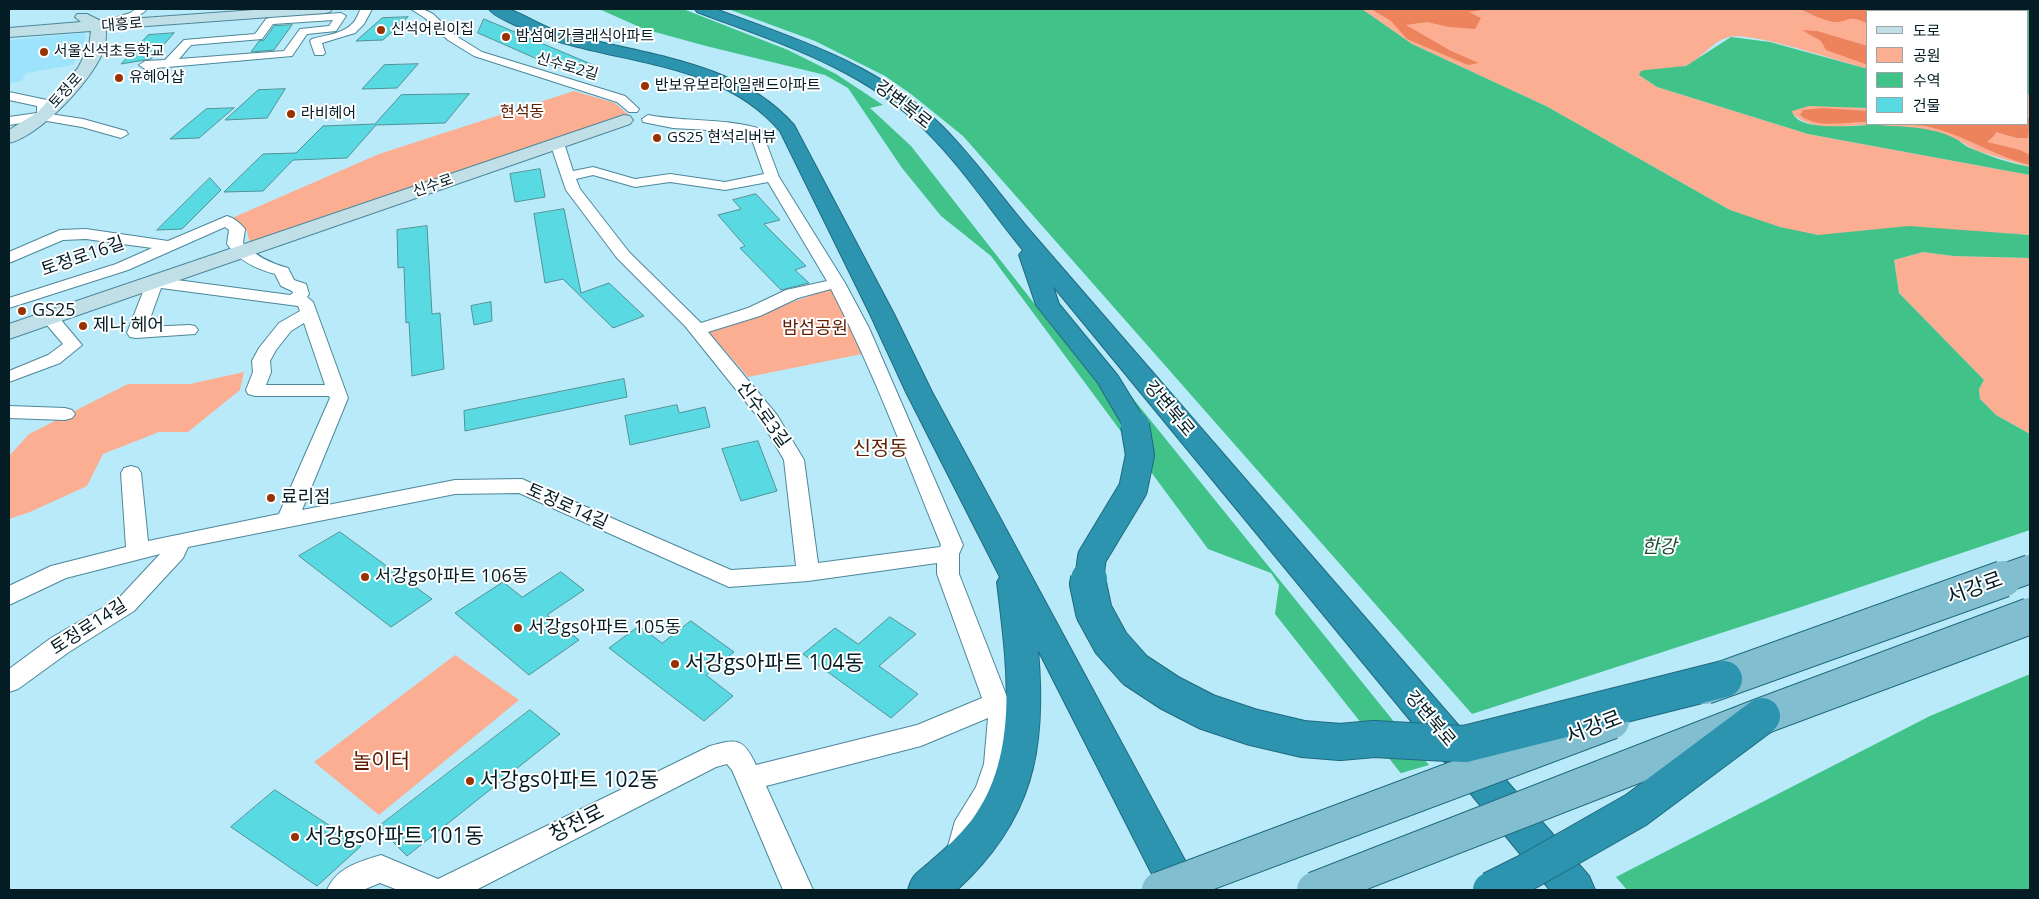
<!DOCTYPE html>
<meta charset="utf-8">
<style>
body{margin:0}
#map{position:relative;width:2039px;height:899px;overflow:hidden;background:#b9eafa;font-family:"Open Sans","Noto Sans KR",sans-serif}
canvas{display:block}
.frame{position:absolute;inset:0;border:10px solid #041c24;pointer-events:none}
.legend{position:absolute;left:1866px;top:10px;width:162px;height:115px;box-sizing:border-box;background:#fff;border:1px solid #9ba4a7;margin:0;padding:6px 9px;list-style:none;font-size:15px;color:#041c24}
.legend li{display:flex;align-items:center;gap:10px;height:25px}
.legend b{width:25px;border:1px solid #9ba4a7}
</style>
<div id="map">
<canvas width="2039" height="899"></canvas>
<div class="frame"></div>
<ul class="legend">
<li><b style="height:6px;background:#c0dfe7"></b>도로</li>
<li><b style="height:14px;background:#fbae92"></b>공원</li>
<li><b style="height:14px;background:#41c289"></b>수역</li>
<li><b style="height:14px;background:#59d9e1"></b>건물</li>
</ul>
</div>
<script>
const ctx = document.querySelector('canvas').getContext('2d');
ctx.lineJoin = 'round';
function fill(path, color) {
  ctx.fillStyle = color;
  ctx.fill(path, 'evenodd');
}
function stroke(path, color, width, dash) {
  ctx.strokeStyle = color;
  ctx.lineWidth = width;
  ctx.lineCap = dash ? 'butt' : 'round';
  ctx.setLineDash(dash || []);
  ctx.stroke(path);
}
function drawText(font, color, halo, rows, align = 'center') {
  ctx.font = font + ' "Open Sans","Noto Sans KR",sans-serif';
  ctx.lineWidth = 4;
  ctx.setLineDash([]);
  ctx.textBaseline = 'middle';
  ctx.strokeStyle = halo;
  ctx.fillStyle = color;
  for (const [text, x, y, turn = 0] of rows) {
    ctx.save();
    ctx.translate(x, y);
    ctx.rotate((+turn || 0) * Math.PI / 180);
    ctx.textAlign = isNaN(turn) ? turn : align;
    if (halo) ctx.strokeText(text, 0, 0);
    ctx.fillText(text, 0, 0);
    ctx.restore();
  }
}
fill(new Path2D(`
 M84 33 86 37 73 65 26 73 22 81 9 83V40Z`), '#9ce3fb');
fill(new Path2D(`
 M1362 9H1867L1875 11H1868V69C1841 62 1751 31 1729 37 1713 41 1702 58 1687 65 1671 72 1656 66 1639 75L1657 87 1808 134 2030 175V235L1995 233 1818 235C1788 231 1759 221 1730 210L1546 106 1412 44Z
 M574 91 615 103 629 115 250 244 247 231 232 218 379 154Z
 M2028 94 2030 96V167L1977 151 1956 139 1857 125C1838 130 1805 128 1792 113V110C1807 100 1849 108 1868 108V124H2028Z
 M1923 252 1953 256 2030 258V434L1996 415 1980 399 1979 389 1984 380 1899 293 1894 260Z
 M833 288 862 354 748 377 708 331Z
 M244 372 240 390 188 432H159L103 454 87 486 30 512 9 519V456L29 434 128 384H190Z
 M455 655 519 700 379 815 314 762Z`), '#fbae92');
fill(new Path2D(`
 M1371 9H1489L1469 12 1481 18 1475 29 1449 27 1427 22 1406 25 1451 51 1479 63 1468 65 1407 39 1391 21Z
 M1800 9H1860L1868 11V24C1847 13 1849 23 1834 22 1822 20 1811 14 1800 9Z
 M1802 30 1817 31 1868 46V65L1826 50 1821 41Z
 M1823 108 1868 111V122C1846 121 1818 130 1800 115L1803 110Z
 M2028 118 2030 119 2028 138H2017L1996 132 1994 136 1987 142 2020 150 2030 155V165C1997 157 1969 138 1937 129 1923 124 1905 125 1891 124H2028Z`), '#ed835d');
fill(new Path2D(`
 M599 9H1362L1412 44 1546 106 1730 210 1780 227 1818 235 1909 226 2030 235V258L1953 256 1923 252 1894 260 1899 293 1984 380 1979 389 1980 399 1996 415 2030 434V890H1493L1275 614 1279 585 1271 573 1208 549 991 256 941 216 902 168 848 88 825 75 706 46 644 29Z
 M1867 9H2030V96L2028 94V11H1875Z
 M1731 37 1770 42 1868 69V108L1809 106 1792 111C1797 134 1860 124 1877 125 1903 127 1932 126 1956 139 1960 141 1964 145 1968 147 1988 156 2009 163 2030 167V175L1808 134 1657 87 1639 75 1641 71 1645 70 1686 66Z`), '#41c289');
fill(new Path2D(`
 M683 9H728L815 41 885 76 911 94 963 136 1472 714 1801 607 2030 530V674L1930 716 1616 877 1627 890H1531L1515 874 1486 886 1398 774 1429 765 1055 302 1037 307 911 146 870 108 883 105 836 74 788 50Z`), '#b9eafa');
const building = new Path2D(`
 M408 17 383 40 356 41 382 18Z
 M484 19 598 67 595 75 553 66 478 33Z
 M292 25 274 50 251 52 259 41 264 40 274 26Z
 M174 33 151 59 121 64 148 35Z
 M418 64 397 88 362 89 384 65Z
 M285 89 267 118 225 120 258 90Z
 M469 94 445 123 376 125 347 158 293 160 263 191 224 192 263 154 296 153 323 126 375 124 401 95Z
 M234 108 199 138 170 139 206 109Z
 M540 169 545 197 515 202 510 174Z
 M210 178 221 190 182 229 157 230Z
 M756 194 780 220 764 224 806 266 795 270 809 283 781 290 740 248 745 246 718 215 741 209 733 200Z
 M564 209 581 293 609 283 644 316 613 328 563 279 545 283 534 214Z
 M427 226 432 314 440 313 444 369 412 376 409 322 406 323 404 267 398 268 397 230Z
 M491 302 492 321 474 325 471 306Z
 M624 379 627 397 465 431 464 411Z
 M677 405 679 413 705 407 710 427 630 445 625 416Z
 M758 441 777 491 741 501 722 449Z
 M340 532 432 599 391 627 299 556Z
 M561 572 584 590 547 615 579 640 529 675 455 613 503 582 522 597Z
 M890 617 916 634 879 666 918 694 891 718 803 654 835 628 858 644Z
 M691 621 734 652 706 675 733 696 704 721 609 648 639 626 662 643Z
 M530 710 560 734 407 856 378 827Z
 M275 790 361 846 317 886 231 827Z`);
fill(building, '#59d9e1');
stroke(building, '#509296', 1);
const street = new Path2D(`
 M136 9H147C140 18 106 31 95 28L94 26 95 24 130 13Z
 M361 9H372L364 24 355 33 322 43 325 53 323 55H315L310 41 312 39C326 35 343 34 353 23 357 19 358 13 361 9Z
 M411 9H423L433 14 456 36 482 52 625 96 639 109 637 112H629L617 102 474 56 448 40 425 18Z
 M341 13 346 16 336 31 307 34 292 56 145 69 139 65 145 61 165 60 184 40 255 34 266 19 270 18ZM333 20 329 26 300 29 284 51 179 59 191 45 262 39 273 24Z
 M9 92 47 100 50 114 83 119 126 131 128 134 121 138 82 127 41 120 9 125V117L37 113V106L9 100Z
 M648 115C685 122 726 118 761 129L779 177 845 283 869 328 963 545 959 554V574L1014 715 1010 764 1002 792 982 825 971 859 961 863 951 859 947 850 955 821 976 787 984 764 988 718 921 746 766 786 813 890H783L732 770 727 764 716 767 476 890H398L380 883 363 890H327C337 867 359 862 381 855L438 879 710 746C736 739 743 737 756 765L917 725 982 698 937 574V563L808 581 729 587 519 493 455 494 188 547 183 558 134 611 69 652 18 689 9 692V669L51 638 118 599 160 554 66 578 9 605V586L51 566 126 547 121 473 124 468 131 466 138 468 141 473 148 541 279 514 330 398 329 396H255L248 394 246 390 253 372 252 361 259 348 279 323 300 311 298 306 161 288 147 327 189 325 195 326 198 330 195 334 136 338 130 337 127 333 148 279 154 277 290 295 293 293 292 291 281 286 275 274C256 269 239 261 227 244L229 230 225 227 128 270 9 308V298L116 264 152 248 86 239 63 240 9 263V252L60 230 86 229 168 241 227 216C234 218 240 223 245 229L243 243C256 256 269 263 288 268L294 280 306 284 309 294 307 297 313 302 348 398 302 510 455 480 522 479 731 570 796 566 784 460 762 422 685 326 617 258 566 190 550 143 557 139 564 143 573 171 593 167 635 179 670 174 725 182 764 174 750 134 743 132 673 128 643 122 642 119ZM593 175 635 187 670 182 725 190 768 182 827 281 786 290 748 308 701 323 629 252 580 189 576 179ZM831 289C874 372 906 459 941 545L940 547 818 563 804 460 777 415 708 332 760 316 798 298ZM304 323 325 385H266L271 372 270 361 276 350 291 331Z
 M50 313 56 314 82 345 60 363 9 382V371L48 355 63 344 41 318 44 314Z
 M9 406 65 408 72 410 75 414 72 418 65 420 9 418Z`);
const secondary = new Path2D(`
 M268 9H332L330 12 325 13 106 29C106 34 106 40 105 45 98 76 39 137 9 143V130L38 112 78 68 89 46 91 31 9 37V28L81 22 75 17 77 14H87L101 21Z
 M624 115 630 116 633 120 630 124 9 339V324Z`);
const highway = new Path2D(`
 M489 9C494 9 502 8 508 9 526 15 541 26 560 32 640 55 736 59 794 125L894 314 932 392 1201 890H1160L1038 650C1047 750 1033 820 957 890H908C909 886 911 880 914 876 918 871 926 866 931 861 945 849 959 836 971 821 1022 754 1006 659 997 582L1000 577 906 392 870 314 780 131C713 53 600 67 515 25 506 21 494 16 489 9Z
 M695 9H715C796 39 878 64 942 126 975 159 1002 198 1032 233L1589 876 1595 890H1550L1053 286 1059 304 1118 376 1148 425 1144 431 1135 433 1126 431 1098 383 1036 305 1019 255 1023 250C991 211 963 168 927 132 863 68 779 43 697 12Z`);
stroke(street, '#4c879a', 2);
stroke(secondary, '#4c879a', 2);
stroke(highway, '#1f6a7f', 2);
fill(street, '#fff');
fill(secondary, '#c0dfe7');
fill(highway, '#2d94b0');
const primaryBridgeFar1 = new Path2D(`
 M1999 580 2030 569`);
const primaryBridge = new Path2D(`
 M1705 686 2003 579
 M1160 890 1611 721
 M1315 890 1762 716 2030 616`);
const highwayBridgeFar1 = new Path2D(`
 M1089 580 1092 557 1133 489 1140 455 1135 425`);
const highwayBridge = new Path2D(`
 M1089 579 1088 584 1094 612 1111 643 1135 670 1170 693 1207 712 1252 727 1303 739 1340 742 1374 739 1465 744 1724 679
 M1491 890 1529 871 1636 810 1762 716`);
stroke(primaryBridgeFar1, '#1f6a7f', 30, []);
stroke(primaryBridge, '#1f6a7f', 38, []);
stroke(highwayBridgeFar1, '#1f6a7f', 30, []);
stroke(highwayBridge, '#1f6a7f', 38, []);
stroke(primaryBridgeFar1, '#81bfd0', 28);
stroke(primaryBridge, '#81bfd0', 36);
stroke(highwayBridgeFar1, '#2d94b0', 28);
stroke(highwayBridge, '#2d94b0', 36);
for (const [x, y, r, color] of [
 [381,30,5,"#983301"],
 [506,37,5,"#983301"],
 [44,52,5,"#983301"],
 [119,78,5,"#983301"],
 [645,86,5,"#983301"],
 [291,114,5,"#983301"],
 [657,138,5,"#983301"],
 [22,311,5,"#983301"],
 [83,326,5,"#983301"],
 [271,498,5,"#983301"],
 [365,577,5,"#983301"],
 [518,628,5,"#983301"],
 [675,664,5,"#983301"],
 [470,781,5,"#983301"],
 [295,837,5,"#983301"]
]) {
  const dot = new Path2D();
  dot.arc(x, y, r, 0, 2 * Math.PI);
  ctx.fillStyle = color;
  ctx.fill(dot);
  stroke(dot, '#fff', 2);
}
drawText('15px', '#041c24', '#fff', [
 ["대흥로",122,25,-5],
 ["신수로2길",567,67,16],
 ["토정로",66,91,-48],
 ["신수로",433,186,-19]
]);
drawText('15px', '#041c24', '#fff', [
 ["신석어린이집",391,30],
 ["밤섬예가클래식아파트",516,37],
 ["서울신석초등학교",54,52],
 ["유헤어샵",129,78],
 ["반보유보라아일랜드아파트",655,86],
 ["라비헤어",301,114],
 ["GS25 현석리버뷰",667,138]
], 'left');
drawText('16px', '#602005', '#fff', [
 ["현석동",522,112]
]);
drawText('18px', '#041c24', '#fff', [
 ["강변북로",903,105,38],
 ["토정로16길",83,257,-19],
 ["강변북로",1169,409,50],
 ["신수로3길",763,415,54],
 ["토정로14길",567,507,24],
 ["토정로14길",89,627,-33],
 ["강변북로",1430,719,50]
]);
drawText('18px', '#041c24', '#fff', [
 ["GS25",32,311],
 ["제나 헤어",93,326],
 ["료리점",281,498],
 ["서강gs아파트 106동",375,577],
 ["서강gs아파트 105동",528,628]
], 'left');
drawText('18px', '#5e1d00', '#fff', [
 ["밤섬공원",815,329]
]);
drawText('italic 19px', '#184b34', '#fff', [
 ["한강",1659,548]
]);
drawText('20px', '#602005', '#fff', [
 ["신정동",880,449]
]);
drawText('21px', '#041c24', '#fff', [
 ["서강로",1975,589,-20],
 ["서강로",1594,728,-21],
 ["창전로",577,824,-27]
]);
drawText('21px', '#041c24', '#fff', [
 ["서강gs아파트 104동",685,664],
 ["서강gs아파트 102동",480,781],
 ["서강gs아파트 101동",305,837]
], 'left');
drawText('21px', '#5e1d00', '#fff', [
 ["놀이터",381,762]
]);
</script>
